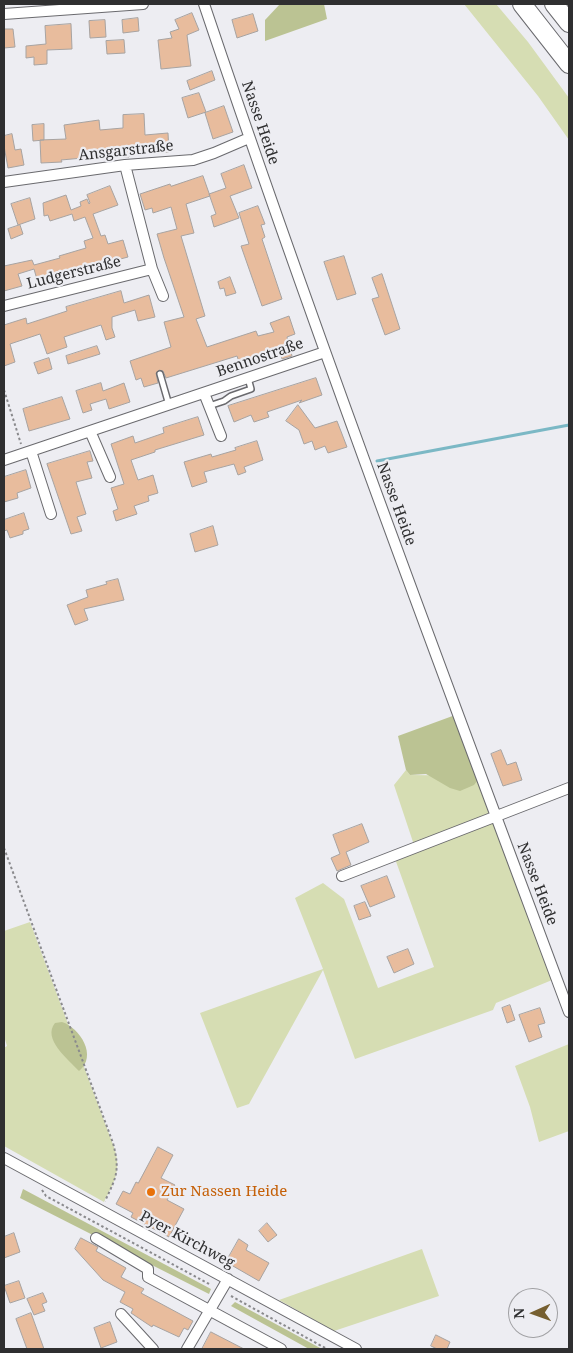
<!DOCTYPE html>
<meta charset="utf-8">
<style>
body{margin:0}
#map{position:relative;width:573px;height:1353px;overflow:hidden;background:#ededf2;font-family:"Noto Serif",serif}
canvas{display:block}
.frame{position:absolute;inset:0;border:5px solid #2f2f30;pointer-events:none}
.north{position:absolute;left:508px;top:1288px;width:50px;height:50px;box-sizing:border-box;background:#ededf2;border:1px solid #a1a1a4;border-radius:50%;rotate:268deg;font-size:14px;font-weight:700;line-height:20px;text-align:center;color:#2f2f30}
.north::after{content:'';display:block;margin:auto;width:18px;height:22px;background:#765f30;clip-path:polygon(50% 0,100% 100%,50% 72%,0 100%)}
</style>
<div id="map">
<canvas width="573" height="1353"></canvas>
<div class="frame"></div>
<div class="north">N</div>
</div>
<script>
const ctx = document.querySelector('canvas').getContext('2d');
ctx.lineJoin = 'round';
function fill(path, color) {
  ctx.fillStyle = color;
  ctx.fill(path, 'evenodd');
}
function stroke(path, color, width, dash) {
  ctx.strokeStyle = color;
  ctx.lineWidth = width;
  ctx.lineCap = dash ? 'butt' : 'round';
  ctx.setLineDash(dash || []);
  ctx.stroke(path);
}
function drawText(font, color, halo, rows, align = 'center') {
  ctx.font = font + ' "Noto Serif",serif';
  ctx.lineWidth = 4.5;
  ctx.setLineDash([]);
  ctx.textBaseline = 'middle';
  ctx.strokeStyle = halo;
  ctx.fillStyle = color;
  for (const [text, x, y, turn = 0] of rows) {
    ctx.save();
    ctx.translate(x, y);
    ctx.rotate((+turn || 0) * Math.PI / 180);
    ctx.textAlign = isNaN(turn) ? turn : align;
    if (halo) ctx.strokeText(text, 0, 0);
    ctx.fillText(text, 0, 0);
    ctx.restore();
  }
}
fill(new Path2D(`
 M464 4H496L528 42 569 98V140L538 96Z
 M406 770 410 775 481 776 557 978 496 1003 493 1010 355 1059 323 970 249 1104 237 1108 200 1013 323 969 295 898 323 883 344 899 378 988 434 967 394 856 415 848 394 785Z
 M30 922 115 1150C121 1172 114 1182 104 1202L4 1146V1048L7 1046 4 1036V931Z
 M569 1044V1131L539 1142 530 1107 515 1066Z
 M422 1249 439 1296 334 1331 279 1300Z`), '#d6ddb3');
fill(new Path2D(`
 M280 4H324L327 19 265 41V20Z
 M458 714 481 776 474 785 460 791 450 788 426 774 410 775 406 770 398 736Z
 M62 1022C80 1028 98 1056 79 1071 68 1059 42 1039 55 1023Z
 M23 1189 211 1289 209 1294 20 1198Z
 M235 1302 322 1349H309L231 1306Z`), '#bbc393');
stroke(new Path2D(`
 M377 461 569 425`), '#7bb8c5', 3);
const building = new Path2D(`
 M192 13 199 30 187 35 191 66 161 69 158 40 172 38 170 32 179 29 175 20Z
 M253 14 258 31 237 38 232 20Z
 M138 18 139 31 123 33 122 20Z
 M105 20 106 37 90 38 89 21Z
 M71 24 72 49 47 50V64L34 65V57L26 58V46L46 44 45 26Z
 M4 29H13L15 47 4 48Z
 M124 40 125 53 107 54 106 41Z
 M212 71 215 80 190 90 187 81Z
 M199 93 206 112 188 118 182 98Z
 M224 106 233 132 213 139 205 113Z
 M144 114 145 135 168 133 169 152 129 154V157L83 158 61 160 62 162 41 163 40 140 66 139 64 125 99 120 100 130 123 128V115Z
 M44 124V140L33 141 32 125Z
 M12 134 15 150 21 149 24 165 8 168 4 146V136Z
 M244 165 252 188 230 196 239 218 214 227 211 216 216 214 209 194 226 188 221 174Z
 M203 176 210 196 186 204 194 233 181 236 205 316 196 319 207 347 256 331 258 336 274 332 270 323 289 316 295 334 287 337 292 356 282 359 279 350 266 354V353L239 362 237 356 166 378 163 371 159 370 156 373 158 383 144 387 141 378 136 380 130 361 171 347 164 322 184 317 164 258 157 234 177 229 171 207 153 213 152 208 145 210 140 194 170 184 171 186Z
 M110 186 118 205 93 214 101 236 105 235 108 244 123 240 128 257 60 275V277L38 283 34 269 18 274 22 286 4 291V266L32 260 34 265 60 258 59 256 86 248 84 241 93 238 85 217 74 221 72 214 50 221 48 215 44 216 43 203 66 195 71 210 81 206 80 202 87 199 89 204 90 203 87 195Z
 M30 198 35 219 18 225 11 204Z
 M258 206 265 224 261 225 265 237 262 239 282 299 262 306 241 246 249 244 239 213Z
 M20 225 23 234 11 239 8 229Z
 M344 256 356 294 337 300 324 262Z
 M382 274 400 329 385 335 372 299 379 297 372 278Z
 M230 277 236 293 226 296 224 288 220 289 218 282Z
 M121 291 124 303 149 295 155 317 138 321 135 310 112 317V328L115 337 106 340 101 325 64 337 67 347 47 354 40 334 10 344 15 362 4 366V325L26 318 27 324 67 311 66 307Z
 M97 346 100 354 68 364 66 356Z
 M49 358 52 369 38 374 34 363Z
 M316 378 322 395 299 403 302 400 267 412 269 417 254 422 251 415 234 422 228 406Z
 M101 383 103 391 124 383 130 402 109 409 106 399 90 404 92 410 83 413 76 391Z
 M62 397 70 419 29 431 23 409Z
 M298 405 315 428 337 421 347 447 328 453 325 446 315 450 312 441 304 444 299 430 286 421Z
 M198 417 204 435 155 450V452L131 460 138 480 153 475 158 493 148 496 149 501 134 506 137 514 116 521 113 511 118 509 111 488 124 484 111 444 133 436 135 443 164 433 163 428Z
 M257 441 263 460 244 467 246 472 238 475 234 464 204 472 207 482 192 487 184 462 211 454 212 457 236 450 235 448Z
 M90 451 93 461 87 462 92 478 76 482 86 514 77 517 82 531 71 534 47 464Z
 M26 470 31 488 17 493 18 498 4 502V477Z
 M24 513 29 529 23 531V534L10 538 7 530 4 531V520Z
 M213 526 218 545 195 552 190 534Z
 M118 579 124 600 84 609 88 620 75 625 67 605 88 597 86 590 107 584 106 582Z
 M501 750 507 765 516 762 522 780 503 786 491 754Z
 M362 824 369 842 346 852 351 865 337 871 331 858 340 854 333 835Z
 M387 876 395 897 370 907 361 886Z
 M365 902 371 916 359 920 354 906Z
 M408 949 414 964 394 973 387 957Z
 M510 1005 515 1020 507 1023 502 1008Z
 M540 1008 545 1023 538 1025 542 1037 529 1042 519 1015Z
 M158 1147 173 1155 161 1178 175 1185 167 1200 184 1209 169 1237 131 1217 133 1213 116 1204 123 1191 130 1194 136 1182 138 1183Z
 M267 1223 277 1235 268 1242 259 1231Z
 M14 1233 20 1252 4 1258V1237Z
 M81 1238 98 1247 96 1251 126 1268 121 1277 144 1289 141 1293 193 1321 188 1330 184 1328 179 1337 153 1325 152 1327 131 1313 133 1309 120 1302 125 1292 103 1280 75 1249Z
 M239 1239 248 1245 246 1250 269 1263 259 1281 226 1262Z
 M19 1281 25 1298 10 1303 4 1286Z
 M43 1293 47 1302 42 1304 45 1311 34 1315 27 1299Z
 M31 1313 44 1349H27L16 1319Z
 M110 1322 117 1342 101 1348 94 1328Z
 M211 1332 244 1349H202Z
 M436 1335 450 1342 447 1349H437L431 1346Z`);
fill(building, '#e8bc9d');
stroke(building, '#a7a3a1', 1);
const lane = new Path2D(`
 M160 374 169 405
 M209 406 224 401 231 396 251 389 248 378`);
const street = new Path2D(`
 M204 4C318 343 444 677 569 1012
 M4 14 143 4
 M125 165 152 269 163 296
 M4 182 125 165 193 160 214 153 249 138
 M4 306 152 269
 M204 393 221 436
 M90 431 110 477
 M31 451 51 514
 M4 460 325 352
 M342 876 569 788
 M4 1158 356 1349
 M96 1238 148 1269V1277L281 1349
 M121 1314 153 1349
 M187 1349 228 1279`);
const highway = new Path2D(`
 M522 4 569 64
 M554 4 569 23`);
stroke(lane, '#6a6a6e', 8);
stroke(street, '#6a6a6e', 12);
stroke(highway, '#6a6a6e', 20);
stroke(new Path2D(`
 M4 390 21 444
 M4 848 113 1143C120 1170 117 1176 105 1201
 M42 1190 46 1196 211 1285
 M231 1296 327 1349`), '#8a8a8d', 2, [2.5, 2.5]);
stroke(lane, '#fff', 5);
stroke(street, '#fff', 10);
stroke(highway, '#fff', 18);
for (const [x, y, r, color] of [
 [151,1192,5,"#e8710a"]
]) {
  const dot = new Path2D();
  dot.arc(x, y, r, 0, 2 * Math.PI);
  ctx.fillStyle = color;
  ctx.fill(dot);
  stroke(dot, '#ededf2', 2);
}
drawText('15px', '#2f2f30', '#ededf2', [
 ["Nasse Heide",260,123,71],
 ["Ansgarstraße",126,151,-6],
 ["Ludgerstraße",74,273,-14],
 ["Bennostraße",260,358,-19],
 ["Nasse Heide",396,504,70],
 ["Nasse Heide",537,884,69],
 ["Pyer Kirchweg",187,1240,28]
]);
drawText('15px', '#c56008', '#ededf2', [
 ["Zur Nassen Heide",161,1192]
], 'left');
</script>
